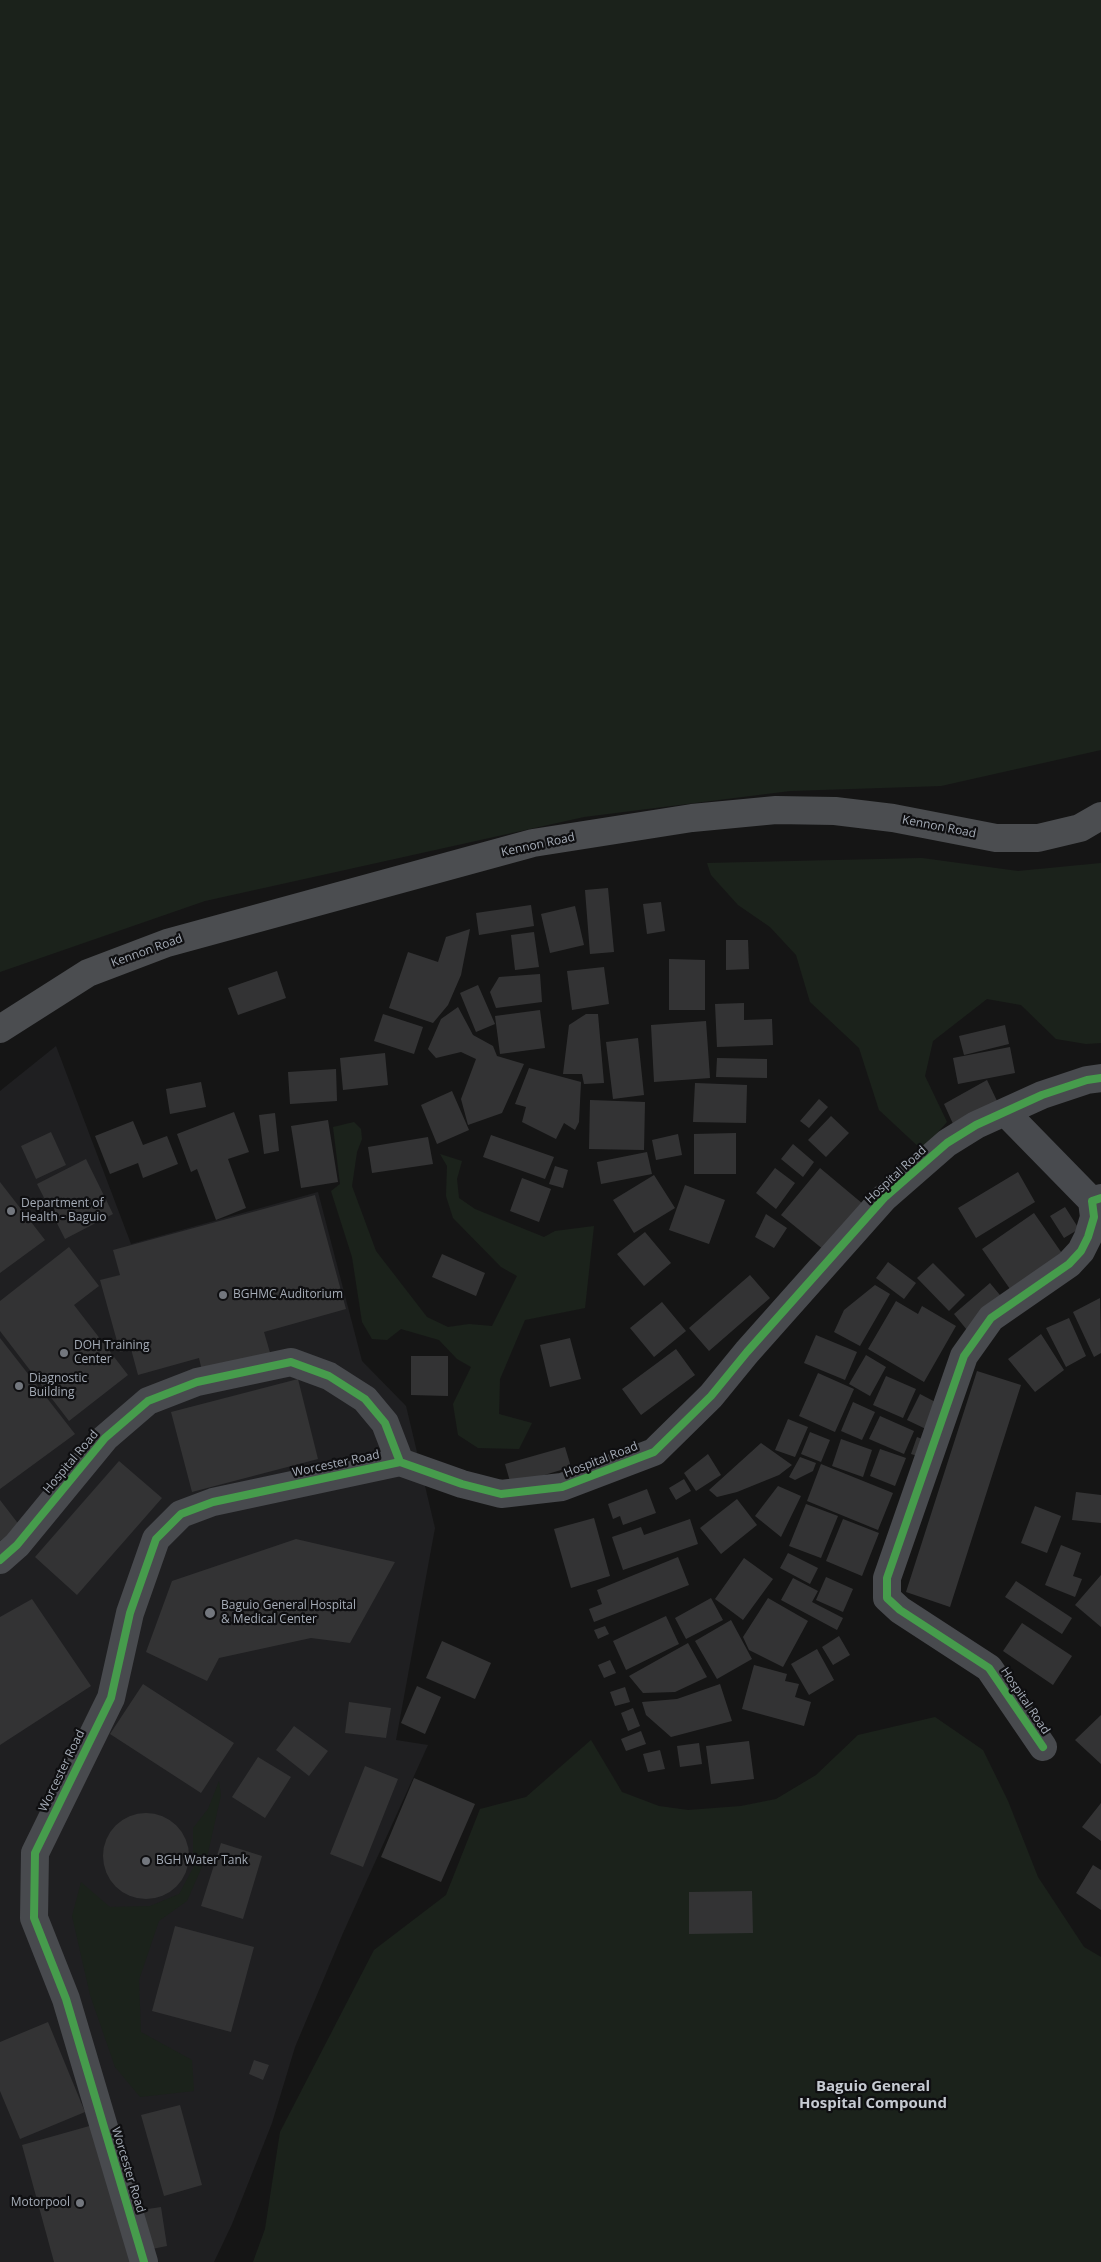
<!DOCTYPE html>
<style>
body{margin:0}
canvas{display:block;background:#151515}
</style>
<canvas width="1101" height="2262"></canvas>
<script>
const ctx = document.querySelector('canvas').getContext('2d');
ctx.lineJoin = 'round';
function fill(path, color) {
  ctx.fillStyle = color;
  ctx.fill(path, 'evenodd');
}
function stroke(path, color, width, dash) {
  ctx.strokeStyle = color;
  ctx.lineWidth = width;
  ctx.lineCap = dash ? 'butt' : 'round';
  ctx.setLineDash(dash || []);
  ctx.stroke(path);
}
function drawText(font, color, halo, rows, align = 'center') {
  ctx.font = font + ' "Open Sans",sans-serif';
  ctx.lineWidth = 4.5;
  ctx.setLineDash([]);
  ctx.textBaseline = 'middle';
  ctx.strokeStyle = halo;
  ctx.fillStyle = color;
  for (const [text, x, y, turn = 0] of rows) {
    ctx.save();
    ctx.translate(x, y);
    ctx.rotate((+turn || 0) * Math.PI / 180);
    ctx.textAlign = isNaN(turn) ? turn : align;
    if (halo) ctx.strokeText(text, 0, 0);
    ctx.fillText(text, 0, 0);
    ctx.restore();
  }
}
fill(new Path2D(`
 M56 1046 131 1244 318 1192 362 1361 406 1406 435 1528 396 1740 428 1745 343 1933 295 2047 272 2123 232 2224 214 2262H0V1091Z`), '#1f1f21');
fill(new Path2D(`
 M0 0H1101V750L941 786 790 791 584 817 205 901 0 972Z
 M922 858 1018 871 1101 863V1043L1086 1044 1056 1039 1021 1005 987 999 933 1041 925 1076 947 1122 922 1150 879 1110 859 1048 810 1002 796 955 770 927 738 905 711 875 707 863Z
 M354 1122 361 1129 362 1139 357 1152 352 1186 376 1251 427 1317 448 1327 469 1324 492 1326 517 1276 501 1267 453 1218 446 1196 447 1166 440 1154 462 1161 457 1179 459 1198 475 1209 544 1237 555 1231 594 1226 585 1308 525 1320 500 1379 499 1414 532 1423 519 1449 478 1448 458 1435 453 1404 471 1367 457 1359 439 1340 401 1329 387 1340 372 1339 362 1322 352 1257 331 1191 340 1184 333 1127Z
 M935 1717 983 1750 1008 1801 1038 1877 1084 1947 1101 1957V2262H253L265 2229 280 2132 374 1950 446 1895 480 1809 526 1797 591 1740 622 1792 659 1806 688 1810 741 1806 776 1799 816 1775 858 1735Z
 M219 1781 221 1795 208 1853 187 1901 159 1921 139 1980 141 2032 192 2060 194 2091 140 2097 115 2067 90 1995 72 1916 81 1882 110 1907 150 1906 179 1894 193 1868V1828L208 1809Z`), '#1b221b');
fill(new Path2D(`
 M608 888 614 952 590 954 585 890Z
 M661 902 665 931 647 934 643 904Z
 M531 905 534 926 479 935 476 913Z
 M575 906 584 945 550 953 541 914Z
 M470 929 461 975 448 1005 433 1023 389 1008 408 952 438 962 446 937Z
 M534 932 539 967 515 970 511 935Z
 M726 940H748L749 969 726 970Z
 M669 959 705 960V1010H669Z
 M604 967 609 1004 572 1010 567 971Z
 M277 971 286 998 238 1015 228 988Z
 M540 974 542 1002 496 1008 490 992 499 977Z
 M478 985 495 1024 476 1032 460 993Z
 M744 1003V1020L772 1019 773 1045 717 1047 715 1004Z
 M458 1007 473 1035 493 1046 497 1056 524 1064 502 1113 468 1125 461 1099 476 1059 461 1052 436 1058 428 1049 441 1019Z
 M540 1010 545 1048 500 1054 495 1016Z
 M383 1014 423 1027 414 1054 374 1041Z
 M586 1014H598L604 1083 584 1084 582 1074H563L569 1025Z
 M706 1021 710 1078 654 1082 651 1025Z
 M1005 1025 1009 1044 964 1055 959 1036Z
 M638 1038 644 1095 613 1099 606 1042Z
 M1010 1047 1015 1073 958 1084 953 1058Z
 M385 1053 388 1085 343 1090 340 1058Z
 M717 1058 767 1059V1078L716 1077Z
 M529 1068 581 1082 579 1122 575 1130 564 1123 556 1139 522 1122 526 1107 515 1104Z
 M336 1069 337 1101 290 1104 288 1072Z
 M987 1080 998 1103 954 1126 944 1104Z
 M201 1082 206 1107 170 1114 166 1089Z
 M695 1083 747 1085 746 1123 693 1122Z
 M452 1091 469 1130 437 1144 421 1105Z
 M819 1099 828 1107 809 1128 800 1121Z
 M590 1100 645 1102 644 1150 589 1149Z
 M234 1112 249 1152 228 1159 246 1208 216 1220 197 1169 191 1172 177 1134Z
 M275 1113 279 1151 264 1154 259 1115Z
 M831 1116 849 1133 826 1157 808 1140Z
 M328 1120 338 1182 301 1188 291 1126Z
 M133 1121 143 1145 167 1136 178 1164 143 1178 138 1163 110 1174 95 1136Z
 M51 1132 66 1165 36 1179 21 1146Z
 M736 1133V1174H694V1134Z
 M678 1134 682 1155 656 1160 652 1140Z
 M491 1135 554 1157 545 1179 483 1157Z
 M428 1137 433 1164 372 1173 368 1147Z
 M793 1144 814 1162 803 1177 781 1159Z
 M647 1152 652 1174 601 1184 597 1162Z
 M86 1159 113 1214 65 1239 37 1184Z
 M555 1166 568 1170 563 1188 549 1184Z
 M775 1168 795 1183 776 1209 756 1193Z
 M820 1168 863 1204 824 1250 781 1215Z
 M1018 1172 1035 1202 976 1238 958 1208Z
 M654 1175 675 1208 634 1233 613 1200Z
 M522 1178 551 1189 539 1222 510 1211Z
 M0 1182 45 1240 0 1273Z
 M685 1185 725 1200 709 1244 669 1230Z
 M315 1195 346 1309 264 1332 271 1356 203 1375 199 1358 138 1375 131 1349 120 1352 100 1280 120 1275 113 1250Z
 M1065 1207 1079 1229 1064 1238 1050 1216Z
 M1034 1213 1068 1262 1017 1299 982 1249Z
 M766 1214 787 1228 774 1248 755 1237Z
 M645 1232 671 1263 644 1286 617 1254Z
 M69 1247 99 1286 74 1305 128 1375 69 1421 0 1331V1301Z
 M442 1254 485 1273 476 1296 432 1277Z
 M888 1262 916 1283 904 1299 876 1278Z
 M933 1263 965 1295 949 1311 917 1278Z
 M750 1275 770 1298 709 1351 689 1328Z
 M990 1283 1004 1300 967 1330 954 1314Z
 M875 1285 890 1294 860 1346 834 1332 844 1310Z
 M1100 1298 1101 1353 1094 1357 1073 1312Z
 M896 1301 918 1314 922 1306 956 1326 924 1382 868 1349Z
 M662 1302 686 1331 654 1357 630 1328Z
 M1069 1318 1086 1356 1066 1367 1046 1328Z
 M1041 1334 1064 1370 1035 1392 1008 1359Z
 M816 1335 857 1352 845 1380 804 1363Z
 M0 1338 75 1434 0 1489Z
 M570 1338 581 1379 550 1387 540 1345Z
 M676 1349 695 1375 641 1415 622 1389Z
 M866 1355 886 1367 870 1396 849 1384Z
 M411 1356H448V1396L411 1395Z
 M977 1371 1021 1385 950 1607 906 1592Z
 M818 1373 854 1389 835 1432 799 1416Z
 M886 1376 916 1389 903 1418 873 1405Z
 M298 1379 318 1459 192 1492 171 1412Z
 M920 1394 941 1405 928 1430 907 1420Z
 M853 1402 875 1412 862 1440 841 1431Z
 M880 1416 914 1431 904 1454 869 1439Z
 M788 1419 808 1427 795 1457 775 1450Z
 M810 1432 830 1440 821 1462 801 1454Z
 M917 1437 927 1441 921 1457 911 1454Z
 M841 1439 872 1450 863 1477 832 1466Z
 M761 1443 792 1465 779 1475 737 1492 717 1497 709 1490Z
 M565 1447 571 1467 511 1485 505 1464Z
 M880 1449 906 1458 895 1486 870 1476Z
 M708 1454 721 1475 696 1491 684 1473Z
 M800 1457 816 1463 813 1471 795 1480 789 1477Z
 M119 1461 162 1498 77 1595 35 1557Z
 M821 1464 893 1493 878 1530 807 1501Z
 M684 1479 691 1491 676 1500 669 1488Z
 M778 1486 801 1496 781 1537 755 1516Z
 M647 1489 656 1513 623 1525 620 1516 613 1519 608 1504Z
 M1076 1492 1101 1495V1523L1072 1520Z
 M737 1499 757 1525 721 1554 700 1528Z
 M0 1500 20 1526 0 1541Z
 M806 1504 838 1516 821 1558 789 1546Z
 M1035 1506 1061 1516 1047 1553 1021 1543Z
 M594 1518 610 1576 571 1588 554 1529Z
 M690 1519 698 1544 623 1570 612 1537 641 1527 644 1535Z
 M843 1519 879 1533 862 1576 826 1561Z
 M296 1539 395 1562 350 1643 311 1638 219 1658 207 1681 146 1652 172 1581Z
 M1061 1545 1081 1553 1073 1576 1082 1579 1075 1597 1045 1585Z
 M788 1553 818 1568 810 1584 780 1568Z
 M678 1557 689 1585 594 1622 589 1609 602 1604 597 1590Z
 M744 1558 773 1579 743 1620 715 1599Z
 M1101 1575V1627L1075 1605Z
 M826 1577 853 1589 843 1612 816 1600Z
 M793 1578 818 1591 812 1602 843 1618 837 1630 781 1600Z
 M1016 1581 1072 1618 1062 1634 1005 1597Z
 M711 1598 723 1620 686 1639 675 1618Z
 M768 1598 808 1621 783 1667 749 1650 743 1637Z
 M32 1599 91 1686 0 1745V1617Z
 M666 1616 679 1644 626 1670 613 1641Z
 M731 1620 752 1659 717 1679 695 1641Z
 M1022 1623 1072 1656 1053 1685 1003 1651Z
 M605 1626 609 1634 598 1639 594 1630Z
 M839 1636 850 1655 833 1665 822 1647Z
 M442 1641 491 1663 475 1699 426 1678Z
 M688 1643 707 1677 675 1692 643 1693 629 1676Z
 M817 1649 834 1680 809 1695 791 1664Z
 M610 1660 616 1673 604 1678 598 1665Z
 M754 1665 787 1674 785 1681 799 1684 795 1697 811 1702 804 1726 742 1709Z
 M143 1684 234 1743 201 1793 110 1734Z
 M720 1684 732 1721 671 1737 646 1715 642 1702 677 1699Z
 M417 1686 441 1697 425 1734 401 1723Z
 M625 1687 630 1702 615 1706 610 1692Z
 M349 1702 391 1708 386 1738 345 1733Z
 M633 1708 640 1726 628 1731 621 1713Z
 M1101 1715V1764L1075 1740Z
 M294 1726 328 1751 309 1776 276 1750Z
 M641 1731 646 1744 626 1751 621 1739Z
 M749 1741 754 1779 711 1784 706 1746Z
 M699 1743 702 1764 680 1767 677 1746Z
 M660 1750 665 1769 648 1772 643 1754Z
 M258 1757 291 1777 265 1818 232 1797Z
 M365 1766 398 1779 363 1867 330 1854Z
 M414 1778 475 1804 441 1882 381 1857Z
 M1101 1803V1841L1082 1827Z
 M103 1856a43 43 0 1 1 86 0a43 43 0 1 1-86 0Z
 M221 1843 262 1856 243 1919 201 1906Z
 M1093 1865 1101 1870V1910L1076 1893Z
 M752 1891 753 1933 689 1934V1892Z
 M175 1926 254 1947 231 2032 152 2011Z
 M48 2022 85 2112 20 2139 0 2091V2042Z
 M254 2060 269 2065 263 2080 249 2074Z
 M180 2105 202 2185 164 2196 141 2115Z
 M100 2123 138 2262H54L22 2145Z
 M161 2207 167 2246 147 2250 141 2210Z`), '#333334');
stroke(new Path2D(`
 M1005 1112 1092 1201
 M0 1560 17 1545 105 1438 148 1401 197 1382 291 1362 329 1376 365 1399 385 1423 400 1462 462 1484 501 1494 562 1487 654 1452 711 1396 747 1352 884 1198 947 1143 976 1125 1042 1095 1087 1080 1101 1078
 M1043 1747 989 1668 900 1610 887 1598V1578L964 1356 991 1318 1069 1264 1081 1251 1088 1237 1094 1217 1092 1201 1101 1198
 M144 2262 66 1999 34 1918 35 1853 111 1698 130 1613 156 1539 181 1514 213 1502 400 1462`), '#484a4e', 28);
stroke(new Path2D(`
 M0 1029 88 973 167 943 533 843 692 818 776 810 835 811 893 818 996 838H1038L1080 828 1101 816`), '#4b4d50', 28);
stroke(new Path2D(`
 M0 1560 17 1545 105 1438 148 1401 197 1382 291 1362 329 1376 365 1399 385 1423 400 1462 462 1484 501 1494 562 1487 654 1452 711 1396 747 1352 884 1198 947 1143 976 1125 1042 1095 1087 1080 1101 1078
 M1043 1747 989 1668 900 1610 887 1598V1578L964 1356 991 1318 1069 1264 1081 1251 1088 1237 1094 1217 1092 1201 1101 1198
 M144 2262 66 1999 34 1918 35 1853 111 1698 130 1613 156 1539 181 1514 213 1502 400 1462`), '#469c4c', 8);
for (const [x, y, r, color] of [
 [11,1211,5,"#73777e"],
 [223,1295,5,"#73777e"],
 [64,1353,5,"#73777e"],
 [19,1386,5,"#73777e"],
 [210,1613,6,"#73777e"],
 [146,1861,5,"#73777e"],
 [80,2203,5,"#73777e"]
]) {
  const dot = new Path2D();
  dot.arc(x, y, r, 0, 2 * Math.PI);
  ctx.fillStyle = color;
  ctx.fill(dot);
  stroke(dot, '#0f0f11', 2);
}
drawText('12px', '#a5acb7', '#0f0f11', [
 ["Kennon Road",939,827,11],
 ["Kennon Road",538,845,-12],
 ["Kennon Road",147,951,-20],
 ["Hospital Road",896,1175,-43],
 ["Hospital Road",601,1460,-21],
 ["Hospital Road",71,1462,-50],
 ["Worcester Road",336,1464,-12],
 ["Hospital Road",1025,1701,56],
 ["Worcester Road",62,1771,-64],
 ["Worcester Road",128,2170,73]
]);
drawText('12px', '#a5acb7', '#0f0f11', [
 ["Department of",21,1204],
 ["Health - Baguio",21,1218],
 ["BGHMC Auditorium",233,1295],
 ["DOH Training",74,1346],
 ["Center",74,1360],
 ["Diagnostic",29,1379],
 ["Building",29,1393],
 ["Baguio General Hospital",221,1606],
 ["& Medical Center",221,1620],
 ["BGH Water Tank",156,1861],
 ["Motorpool",70,2203,"right"]
], 'left');
drawText('bold 15px', '#c6cad2', '#0f0f11', [
 ["Baguio General",873,2087],
 ["Hospital Compound",873,2104]
]);
</script>
